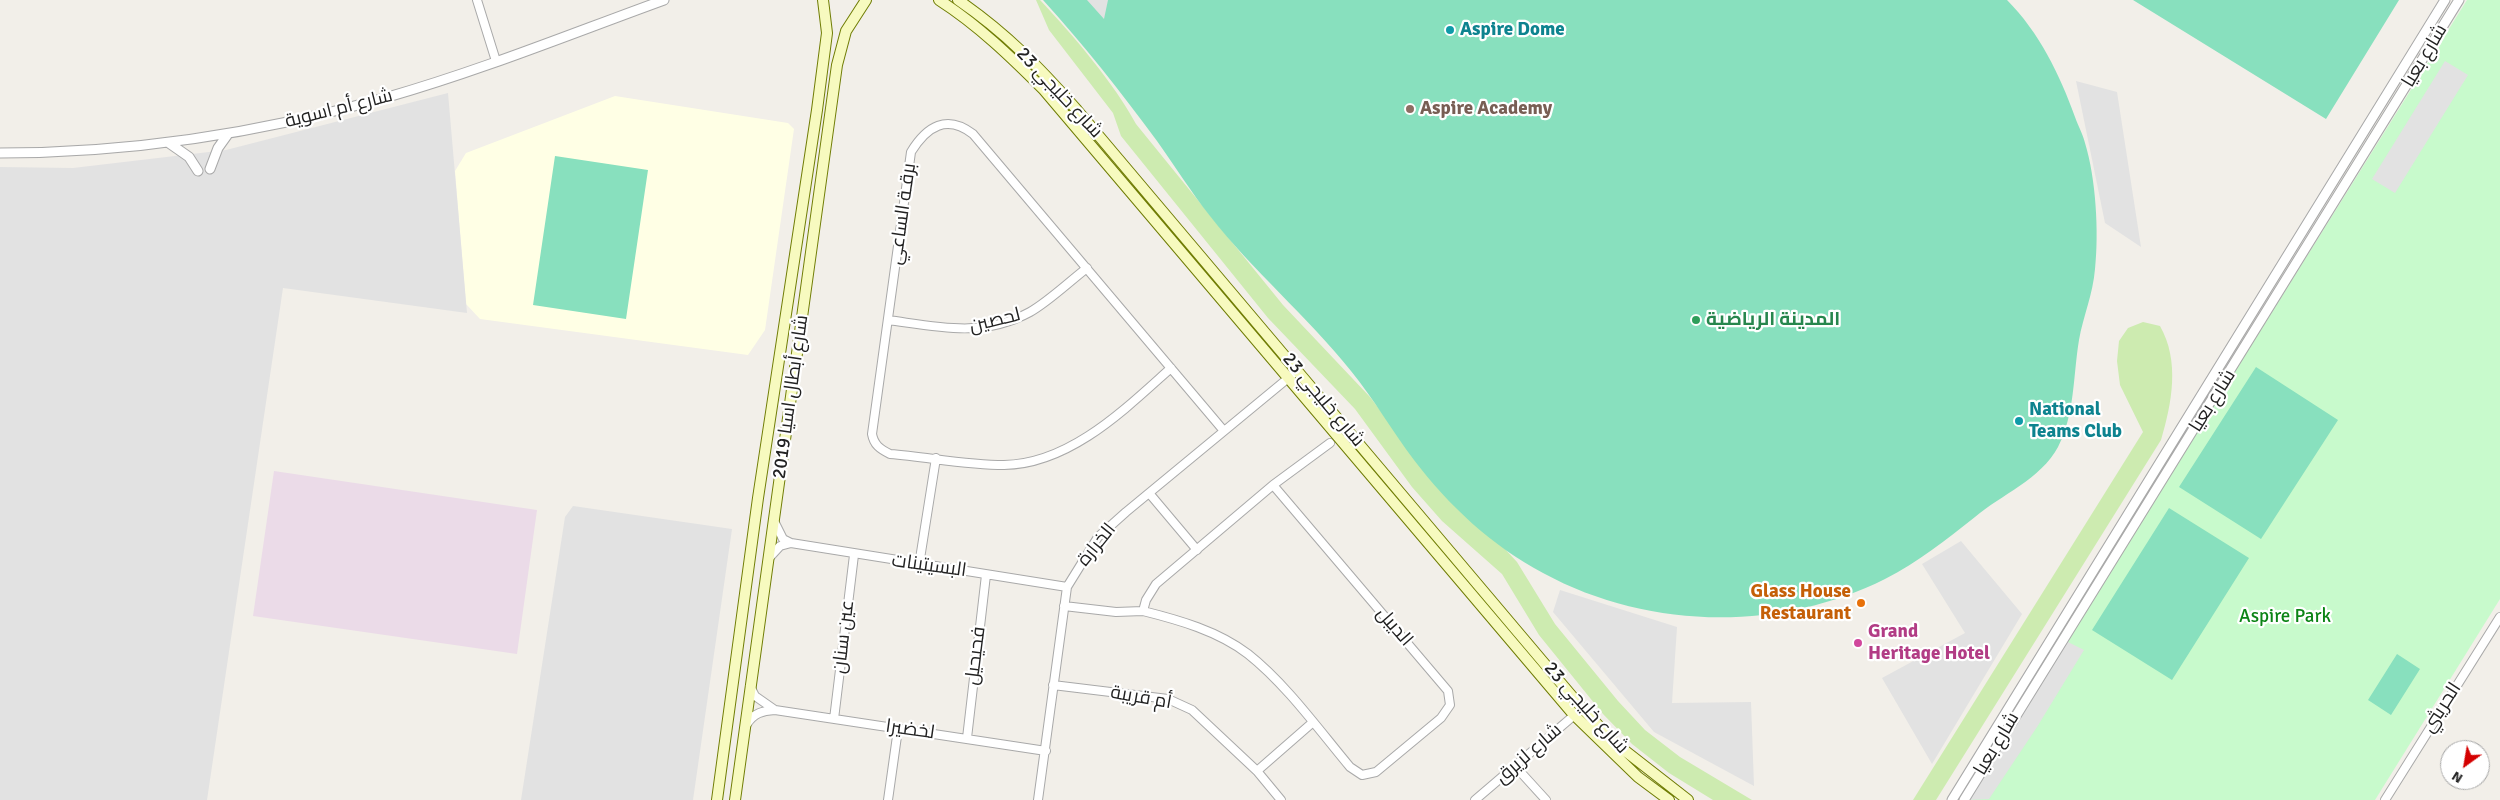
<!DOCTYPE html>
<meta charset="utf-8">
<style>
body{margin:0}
#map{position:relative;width:2500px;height:800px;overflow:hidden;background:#f2efe9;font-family:Signika,sans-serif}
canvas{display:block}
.north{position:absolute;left:2440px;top:740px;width:50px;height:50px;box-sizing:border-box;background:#fff;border:1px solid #a7a7a7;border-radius:50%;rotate:212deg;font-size:14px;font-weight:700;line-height:20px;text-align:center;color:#222}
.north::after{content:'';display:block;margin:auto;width:18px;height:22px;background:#d40000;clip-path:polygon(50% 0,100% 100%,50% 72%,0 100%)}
</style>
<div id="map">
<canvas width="2500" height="800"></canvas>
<div class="north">N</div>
</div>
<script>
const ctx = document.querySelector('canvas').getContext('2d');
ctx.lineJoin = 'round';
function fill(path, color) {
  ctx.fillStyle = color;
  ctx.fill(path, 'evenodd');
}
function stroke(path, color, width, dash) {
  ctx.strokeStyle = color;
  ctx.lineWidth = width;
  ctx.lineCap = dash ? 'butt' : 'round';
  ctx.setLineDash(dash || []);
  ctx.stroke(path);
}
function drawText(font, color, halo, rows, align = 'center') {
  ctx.font = font + ' Signika,Cairo,sans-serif';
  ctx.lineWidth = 4.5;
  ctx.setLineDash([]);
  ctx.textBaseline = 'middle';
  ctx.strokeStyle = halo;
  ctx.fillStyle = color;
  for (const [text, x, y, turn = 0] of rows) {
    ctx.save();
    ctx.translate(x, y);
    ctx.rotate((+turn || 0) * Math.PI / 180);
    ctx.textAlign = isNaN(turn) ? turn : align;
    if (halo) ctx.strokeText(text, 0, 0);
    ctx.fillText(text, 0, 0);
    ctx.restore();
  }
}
fill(new Path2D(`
 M274 471 537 510 517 654 253 616Z`), '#ebdbe8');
fill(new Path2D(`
 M615 96 788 123 794 129 765 330 748 355 480 319 466 304 455 171 466 153Z`), '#ffffe5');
fill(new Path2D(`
 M1036 0H1040C1072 34 1114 83 1136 124L1283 305 1370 397 1399 435 1517 562 1555 624 1618 701 1645 730 1680 757 1752 800H1713L1669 773 1632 744 1603 714 1539 635 1502 574 1442 521 1412 487 1355 409 1268 318 1121 136 1113 113 1049 30Z
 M2143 322 2160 326C2180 361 2172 403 2161 440L1936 800H1913L2143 432 2120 385 2117 361 2119 341 2128 328Z`), '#cdebb0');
fill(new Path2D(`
 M2467 0H2500V599L2375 800H1967Z`), '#c8facc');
fill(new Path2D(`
 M1043 0H2007C2039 32 2060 75 2075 117 2078 126 2083 134 2085 143 2096 179 2099 232 2095 269 2093 294 2083 317 2079 340 2073 376 2075 414 2058 447 2041 479 2001 495 1975 517 1946 540 1918 562 1885 579 1779 632 1648 630 1543 573 1492 546 1449 506 1414 460 1392 431 1374 399 1351 371 1307 316 1253 271 1210 216 1191 192 1175 166 1157 141 1121 92 1084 45 1043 0Z
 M2133 0H2399L2326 119Z
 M555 156 648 170 626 319 533 305Z
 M2256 367 2338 420 2261 539 2179 487Z
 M2169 508 2249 558 2172 680 2092 630Z
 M2397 654 2420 669 2391 715 2368 700Z`), '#88e0be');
fill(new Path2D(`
 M1087 0H1108L1104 19Z
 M2445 61 2468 75 2395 193 2372 179Z
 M2076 81 2117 92 2141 247 2105 223Z
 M448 93 467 313 283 288 207 800H0V167L73 168 226 150Z
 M573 506 732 529 693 800H521L565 517Z
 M1961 541 2022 614 1932 764 1882 678 1965 633 1922 564Z
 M1560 590 1677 627 1672 703 1751 702 1754 786 1654 732 1553 612Z
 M2066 641 2084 650 2037 727 1989 799 1968 800Z`), '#e2e2e2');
const minor = new Path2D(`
 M477 0 496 61
 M888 320C939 327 982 338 1030 312 1048 302 1070 281 1087 268
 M1171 368C1125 409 1070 464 1004 465 966 465 928 457 890 454 880 449 874 445 872 434L911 152C927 126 947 114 973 134 1057 233 1141 332 1224 431
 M1273 485 1448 691 1450 705 1441 718 1376 772 1362 775 1350 767C1319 730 1286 684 1248 654 1218 631 1179 620 1143 611L1146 600 1156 584Z
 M1273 485 1330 443
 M1149 493 1197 550
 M774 521 783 539 791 543 1067 587
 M769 558 780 546 791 543
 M919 565 936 458
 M1064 606 1116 612 1143 611
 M1053 685 1168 699 1192 710 1257 771 1281 800
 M750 686 755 696 775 710
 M834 719 854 555
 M747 724C754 713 762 711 775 710L1046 751
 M967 738 986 575
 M1515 766 1546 800
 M1257 771 1312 723
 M888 800 898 729
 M1038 800 1067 587 1098 537 1126 512 1298 370
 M1475 800 1578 712
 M2385 800 2500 617`);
const tertiary = new Path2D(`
 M169 143 189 157 198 171
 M0 153C132 153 261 133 388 97 482 70 573 33 664 0
 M210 169 218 148 228 134
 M1952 800 2445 0
 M1964 800 2459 0`);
const secondary = new Path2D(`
 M939 0C978 25 1011 57 1044 90L1574 715 1638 777 1669 800
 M958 0C1006 33 1039 67 1077 110L1582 708 1615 743 1688 800
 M717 800 758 498 817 110 827 33 823 0
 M735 800 837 65 846 31 866 0`);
stroke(minor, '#a9a9a9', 10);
stroke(tertiary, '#a9a9a9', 11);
stroke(secondary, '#707d05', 12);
stroke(minor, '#fff', 8);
stroke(tertiary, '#fff', 9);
stroke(secondary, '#f7fabf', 10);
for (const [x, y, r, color] of [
 [1450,30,5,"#0f9aa8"],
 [1410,109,5,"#8d6e63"],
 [1696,320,5,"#2e9e5b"],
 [2019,421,5,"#0f9aa8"],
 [1861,603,5,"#e8710a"],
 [1858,643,5,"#d1479c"]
]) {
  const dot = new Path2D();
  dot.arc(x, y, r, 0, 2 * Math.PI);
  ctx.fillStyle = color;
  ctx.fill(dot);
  stroke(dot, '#fff', 2);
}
drawText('bold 19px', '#0d838f', '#fff', [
 ["Aspire Dome",1460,30],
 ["National",2029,410],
 ["Teams Club",2029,432]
], 'left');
drawText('19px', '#222', '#fff', [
 ["شارع بعيا",2425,56,-59],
 ["شارع خليجي 23",1059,93,47],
 ["شارع أم اسوية",339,109,-14],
 ["برقـة الساعي",903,214,-82],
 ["لحصين",995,321,-14],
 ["شارع أبطال اسيا 2019",791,397,-82],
 ["شارع خليجي 23",1323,400,50],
 ["شارع بعيا",2213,401,-58],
 ["الخرارة",1097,545,-51],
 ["البسيتينات",929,566,8],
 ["الديبل",1394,627,49],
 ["عين سنان",844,637,-83],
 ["فحيحيل",976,656,-83],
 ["أم قريبة",1141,698,10],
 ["شارع خليجي 23",1586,708,48],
 ["الحريثي",2442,708,-57],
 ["لخضيرا",910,730,8],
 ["شارع بعيا",1997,744,-59],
 ["شارع لزيرق",1529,754,-41]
]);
drawText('bold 19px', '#785e54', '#fff', [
 ["Aspire Academy",1420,109]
], 'left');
drawText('bold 19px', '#27864d', '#fff', [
 ["المدينة الرياضية",1706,320]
], 'left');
drawText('bold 19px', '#c56008', '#fff', [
 ["Glass House",1851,592],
 ["Restaurant",1851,614]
], 'right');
drawText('19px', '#0c8416', '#fff', [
 ["Aspire Park",2285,617]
]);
drawText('bold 19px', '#b23c85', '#fff', [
 ["Grand",1868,632],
 ["Heritage Hotel",1868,654]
], 'left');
</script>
